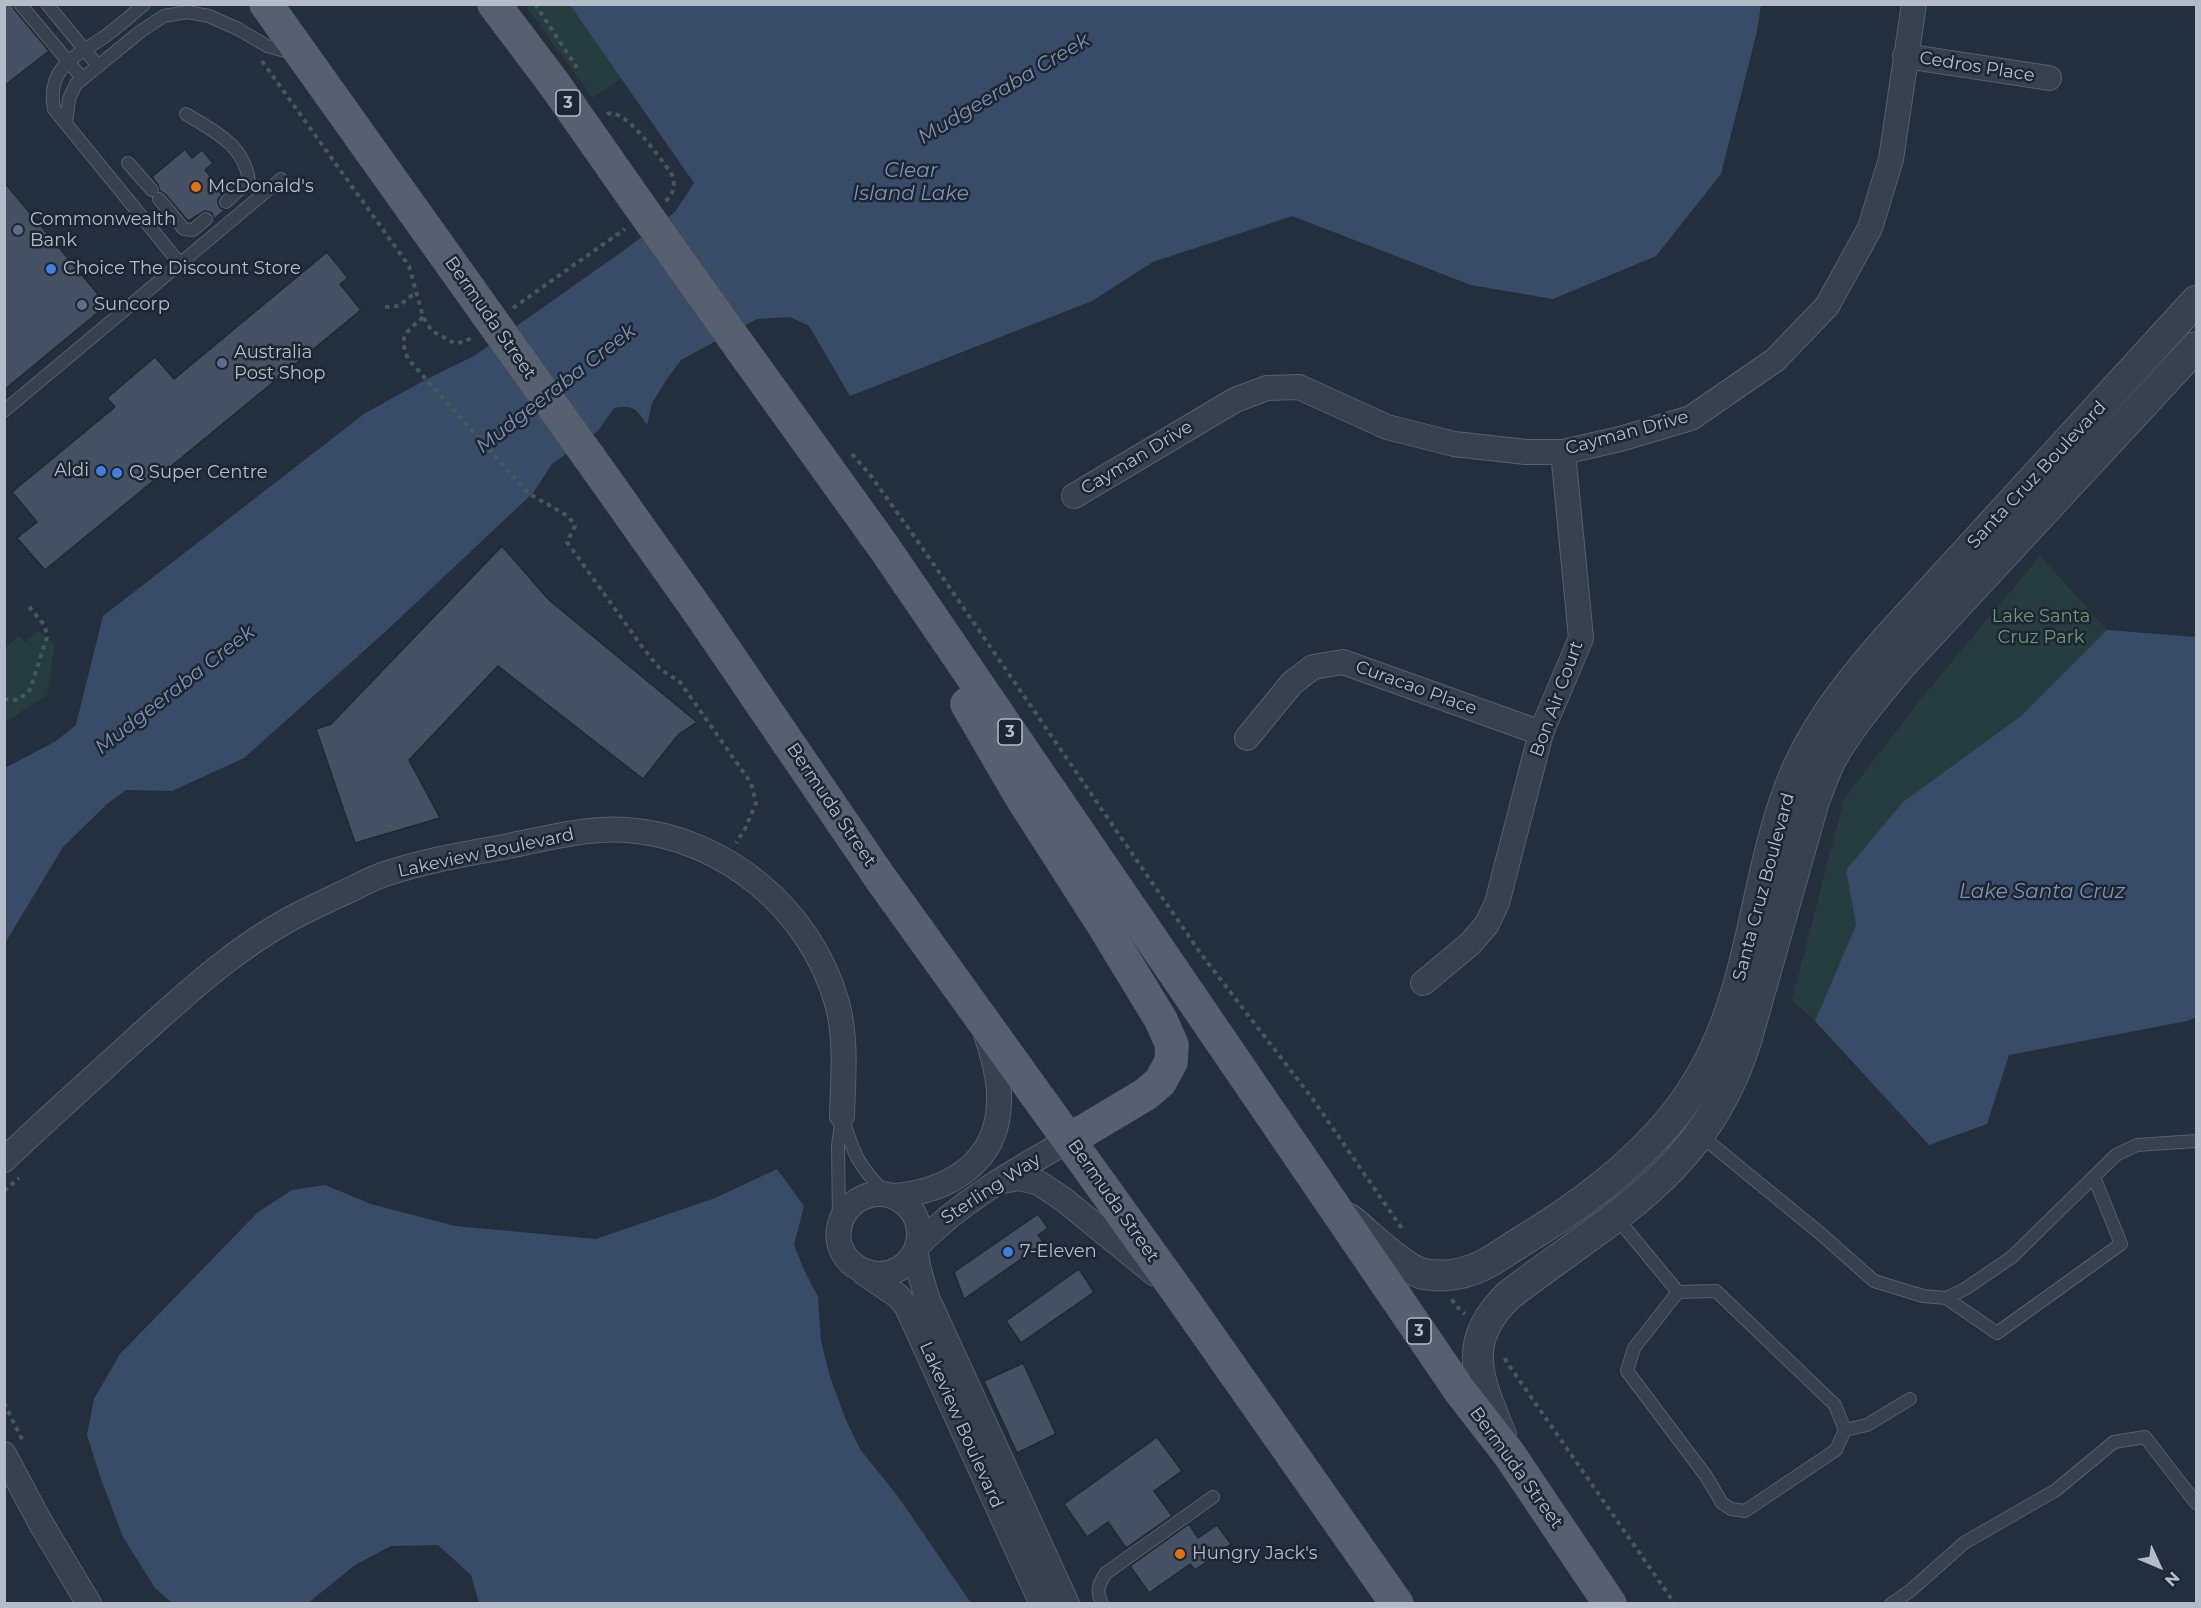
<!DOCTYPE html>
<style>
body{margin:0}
#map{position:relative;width:2201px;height:1608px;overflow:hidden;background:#242f3e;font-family:Montserrat,sans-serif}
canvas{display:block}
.frame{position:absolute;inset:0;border:6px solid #b4bcc9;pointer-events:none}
.north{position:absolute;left:2129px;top:1536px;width:60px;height:60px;-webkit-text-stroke:4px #1d2633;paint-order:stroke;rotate:134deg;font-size:16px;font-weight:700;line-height:24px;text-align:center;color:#b4bcc9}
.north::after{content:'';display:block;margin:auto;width:21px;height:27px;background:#b4bcc9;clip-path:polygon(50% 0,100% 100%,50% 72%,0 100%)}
</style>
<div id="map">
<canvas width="2201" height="1608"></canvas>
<div class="frame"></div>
<div class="north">N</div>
</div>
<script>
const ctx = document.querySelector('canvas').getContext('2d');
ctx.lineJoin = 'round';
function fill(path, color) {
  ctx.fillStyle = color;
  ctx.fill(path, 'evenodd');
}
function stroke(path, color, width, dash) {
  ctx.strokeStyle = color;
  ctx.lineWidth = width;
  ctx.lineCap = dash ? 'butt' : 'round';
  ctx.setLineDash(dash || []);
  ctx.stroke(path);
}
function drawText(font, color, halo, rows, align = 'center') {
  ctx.font = font + ' Montserrat,sans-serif';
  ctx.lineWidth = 5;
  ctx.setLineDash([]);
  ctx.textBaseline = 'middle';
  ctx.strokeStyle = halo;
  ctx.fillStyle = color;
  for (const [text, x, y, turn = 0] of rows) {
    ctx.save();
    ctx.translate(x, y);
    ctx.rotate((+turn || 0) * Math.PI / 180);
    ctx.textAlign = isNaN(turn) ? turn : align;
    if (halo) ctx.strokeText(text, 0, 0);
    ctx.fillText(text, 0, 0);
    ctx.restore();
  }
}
fill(new Path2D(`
 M525 5H570L622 78 593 98Z
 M2040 556 2107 630 2021 716 1903 802 1846 870 1856 925 1815 1021 1792 1000 1844 799 1925 694Z
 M39 631 55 645 47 695 5 722V648L19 636 25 642Z`), '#263c3f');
fill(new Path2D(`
 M570 5H1761L1757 31 1721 174 1656 256 1553 299 1471 285 1292 216 1153 262 1092 301 850 396 809 326 790 317 757 319 681 360 667 379 652 403 647 425C636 409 635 405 614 408L598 431 552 464 533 493 385 632 244 758 172 791 126 790 107 804 63 847 5 943V768L56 741 76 725 103 616 364 414 427 379 474 356 623 251 675 212 694 183Z
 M2107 630 2196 637V1017L2187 1021 2009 1055 1987 1124 1929 1145 1815 1021 1856 925 1846 870 1903 802 2021 716Z
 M777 1169 804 1206 794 1245 805 1272 818 1297 821 1341 830 1377 846 1420 860 1449 899 1498 971 1603H479L471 1575 438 1545 391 1546 355 1565 308 1603H172L155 1588 123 1537 101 1479 87 1435 94 1399 120 1354 258 1212 292 1190 325 1185 371 1204 455 1226 596 1239 715 1198Z`), '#394c67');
const building = new Path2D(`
 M4 4H12L14 9 49 51 4 86Z
 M185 149 192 158 202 150 213 163 205 170 224 192 218 199V203L220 208 225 210 214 219 212 213 205 211 188 221 165 194 160 191 158 185 152 177Z
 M4 182 107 305 4 390Z
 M327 252 348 278 340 284 361 310 45 570 17 538 37 522 12 492 115 407 107 398 155 357 174 379Z
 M502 546 549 600 697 722 679 734 643 779 498 666 409 760 440 818 355 843 316 729 331 724Z
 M1038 1214 1048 1228 1038 1235 1044 1243 964 1299 954 1272Z
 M1079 1269 1094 1292 1021 1343 1006 1321Z
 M1023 1363 1056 1434 1017 1453 984 1381Z
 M1157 1437 1182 1471 1154 1491 1172 1516 1126 1548 1108 1522 1087 1537 1064 1504Z
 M1189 1524 1198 1538 1217 1525 1231 1544 1195 1570 1190 1564 1149 1593 1130 1566Z`);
fill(building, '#455162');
stroke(building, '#1f2835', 1.5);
const service = new Path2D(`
 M20 4 82 78
 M47 4 98 66
 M144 4C132 15 120 25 107 35 77 56 46 66 54 109L181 265
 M186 114C215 132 243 144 249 180L226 202
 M66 124 69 99 76 84 141 31 164 16 187 12 209 16 238 29 267 46 292 53
 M128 163 152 190
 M159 199 184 229 193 230 206 219
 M4 411 281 179
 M1700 1135 1821 1234 1874 1281 1923 1296 1946 1298 1997 1333 2121 1244 2094 1177
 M1616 1217 1678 1292
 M839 1218 838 1146 842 1116C853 1152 858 1167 886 1193
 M1716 1291 1835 1405 1845 1430 1836 1450 1745 1511 1731 1509 1722 1503 1706 1476 1627 1371 1634 1348 1678 1292Z
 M1946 1298 1965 1289 2012 1257 2116 1155 2137 1145 2196 1141
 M1845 1430 1867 1425 1910 1399
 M1102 1604C1096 1591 1098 1585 1106 1573L1213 1497
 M1891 1604 1910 1591 1964 1543 2056 1490 2114 1442 2145 1437 2196 1503`);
const minor = new Path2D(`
 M1905 56 2049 78
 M1074 496 1235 400 1267 388 1299 387 1387 427 1454 444 1526 452H1563L1620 439 1691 418 1775 360 1827 306 1870 228 1891 159 1914 4
 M1247 738 1292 683 1313 667 1343 662 1541 733
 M1423 983 1470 944 1487 924 1497 903 1541 733 1581 638 1563 452
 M4 1160C48 1118 93 1078 138 1037 186 994 233 950 290 919 307 910 324 902 341 894 355 888 368 880 382 875 420 862 459 855 498 848 540 840 585 827 627 830 725 837 811 910 837 1003 847 1039 843 1079 842 1116
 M997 1182 1019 1178 1039 1183 1063 1199 1155 1274
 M892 1196C948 1192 998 1163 999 1102 1000 1079 993 1056 986 1034
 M918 1245C962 1200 1015 1171 1069 1140
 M916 1250C891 1299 820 1265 843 1216 848 1207 857 1199 867 1196 892 1188 918 1206 919 1232 920 1239 917 1244 916 1250 916 1263 924 1288 928 1300L1067 1604
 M864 1273 898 1296 907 1307 1042 1604
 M4 1454 39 1520 89 1604`);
const tertiary = new Path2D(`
 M1349 1219C1367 1233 1403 1270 1424 1274 1440 1277 1459 1275 1474 1269 1490 1264 1504 1252 1519 1243 1575 1209 1631 1169 1673 1117 1694 1091 1712 1059 1724 1028 1754 951 1760 867 1789 789 1810 731 1848 684 1888 638L2196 301
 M1501 1435C1479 1380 1459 1343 1509 1295 1610 1217 1705 1173 1746 1041L1814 801C1819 788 1824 774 1830 761 1850 725 1877 694 1903 663L2196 347`);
const primary = new Path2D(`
 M266 4 487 314
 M494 4 555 85 639 205
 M740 347 883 546 1460 1391 1509 1454 1610 1604
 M589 457 699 612 881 879 1178 1292 1397 1604
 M967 704 1020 795 1102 923 1161 1020 1172 1045 1171 1062 1160 1082 1146 1094 1069 1140`);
stroke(service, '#565f6c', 14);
stroke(minor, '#565f6c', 26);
stroke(tertiary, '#565f6c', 32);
stroke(primary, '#414a57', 34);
stroke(new Path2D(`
 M535 4 578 69
 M262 61 409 266 423 317 432 331 454 343 465 342 473 336
 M607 114C624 106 658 156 669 170 676 179 676 194 665 201
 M385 307 399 306 411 296 417 294
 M513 308 625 229
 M423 317C406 333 398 335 408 359L528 493 568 516 575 526 567 542 643 648 660 669 680 682 751 783 756 803 745 829 736 843
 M852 454 871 476 919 543 1201 954 1312 1098 1403 1230
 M4 699 18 700 30 690 47 637 45 626 27 604
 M4 1191 19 1178
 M1452 1299 1455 1305 1465 1314
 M1505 1358 1506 1361 1675 1604
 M4 1403 23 1441`), '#44595c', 4, [4.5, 4.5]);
stroke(service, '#38414e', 12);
stroke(minor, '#38414e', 24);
stroke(tertiary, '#38414e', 30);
stroke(primary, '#56606e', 33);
const primaryBridge = new Path2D(`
 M639 205 740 347
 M487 314 589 457`);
stroke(primaryBridge, '#414a57', 34, []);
stroke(primaryBridge, '#56606e', 33);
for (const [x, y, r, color] of [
 [196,187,6,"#e8710a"],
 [18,230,6,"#5c6f8a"],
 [51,269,6,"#3f7fe0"],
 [82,305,6,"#5c6f8a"],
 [222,363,6,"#5c6f8a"],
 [101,471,6,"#3f7fe0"],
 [117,473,6,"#3f7fe0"],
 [1008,1252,6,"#3f7fe0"],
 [1180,1554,6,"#e8710a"]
]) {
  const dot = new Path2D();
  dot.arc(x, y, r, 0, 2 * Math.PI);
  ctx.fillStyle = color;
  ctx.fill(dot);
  stroke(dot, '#1d2633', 2);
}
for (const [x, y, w] of [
 [568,103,24],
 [1010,732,24],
 [1419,1331,24]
]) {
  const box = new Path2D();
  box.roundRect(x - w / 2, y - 13, w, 26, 4.5);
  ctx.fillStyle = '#1d2633';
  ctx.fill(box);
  stroke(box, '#b4bcc9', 1.5);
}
drawText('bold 16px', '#b4bcc9', null, [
 ["3",568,103],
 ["3",1010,732],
 ["3",1419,1331]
]);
drawText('18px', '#b4bcc9', '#1d2633', [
 ["Cedros Place",1977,67,9],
 ["Bermuda Street",490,318,55],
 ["Cayman Drive",1627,433,-15],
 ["Cayman Drive",1137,458,-31],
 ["Santa Cruz Boulevard",2037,475,-47],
 ["Curacao Place",1416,688,20],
 ["Bon Air Court",1557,699,-70],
 ["Bermuda Street",831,805,56],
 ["Lakeview Boulevard",486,853,-12],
 ["Santa Cruz Boulevard",1764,887,-75],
 ["Sterling Way",991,1189,-33],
 ["Bermuda Street",1113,1201,55],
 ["Lakeview Boulevard",961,1425,66],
 ["Bermuda Street",1516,1468,54]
]);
drawText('18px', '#b4bcc9', '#1d2633', [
 ["McDonald's",208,187],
 ["Commonwealth",30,220],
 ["Bank",30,241],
 ["Choice The Discount Store",63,269],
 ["Suncorp",94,305],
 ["Australia",234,353],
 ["Post Shop",234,374],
 ["Aldi",89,471,"right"],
 ["Q Super Centre",129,473],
 ["7-Eleven",1020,1252],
 ["Hungry Jack's",1192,1554]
], 'left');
drawText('18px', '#6b9a76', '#1d2633', [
 ["Lake Santa",2041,617],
 ["Cruz Park",2041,638]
]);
drawText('italic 20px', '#7c92b1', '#1d2633', [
 ["Mudgeeraba Creek",1004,89,-31],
 ["Clear",911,171],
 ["Island Lake",911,194],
 ["Mudgeeraba Creek",556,389,-38],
 ["Mudgeeraba Creek",175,690,-38],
 ["Lake Santa Cruz",2042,892]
]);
</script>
